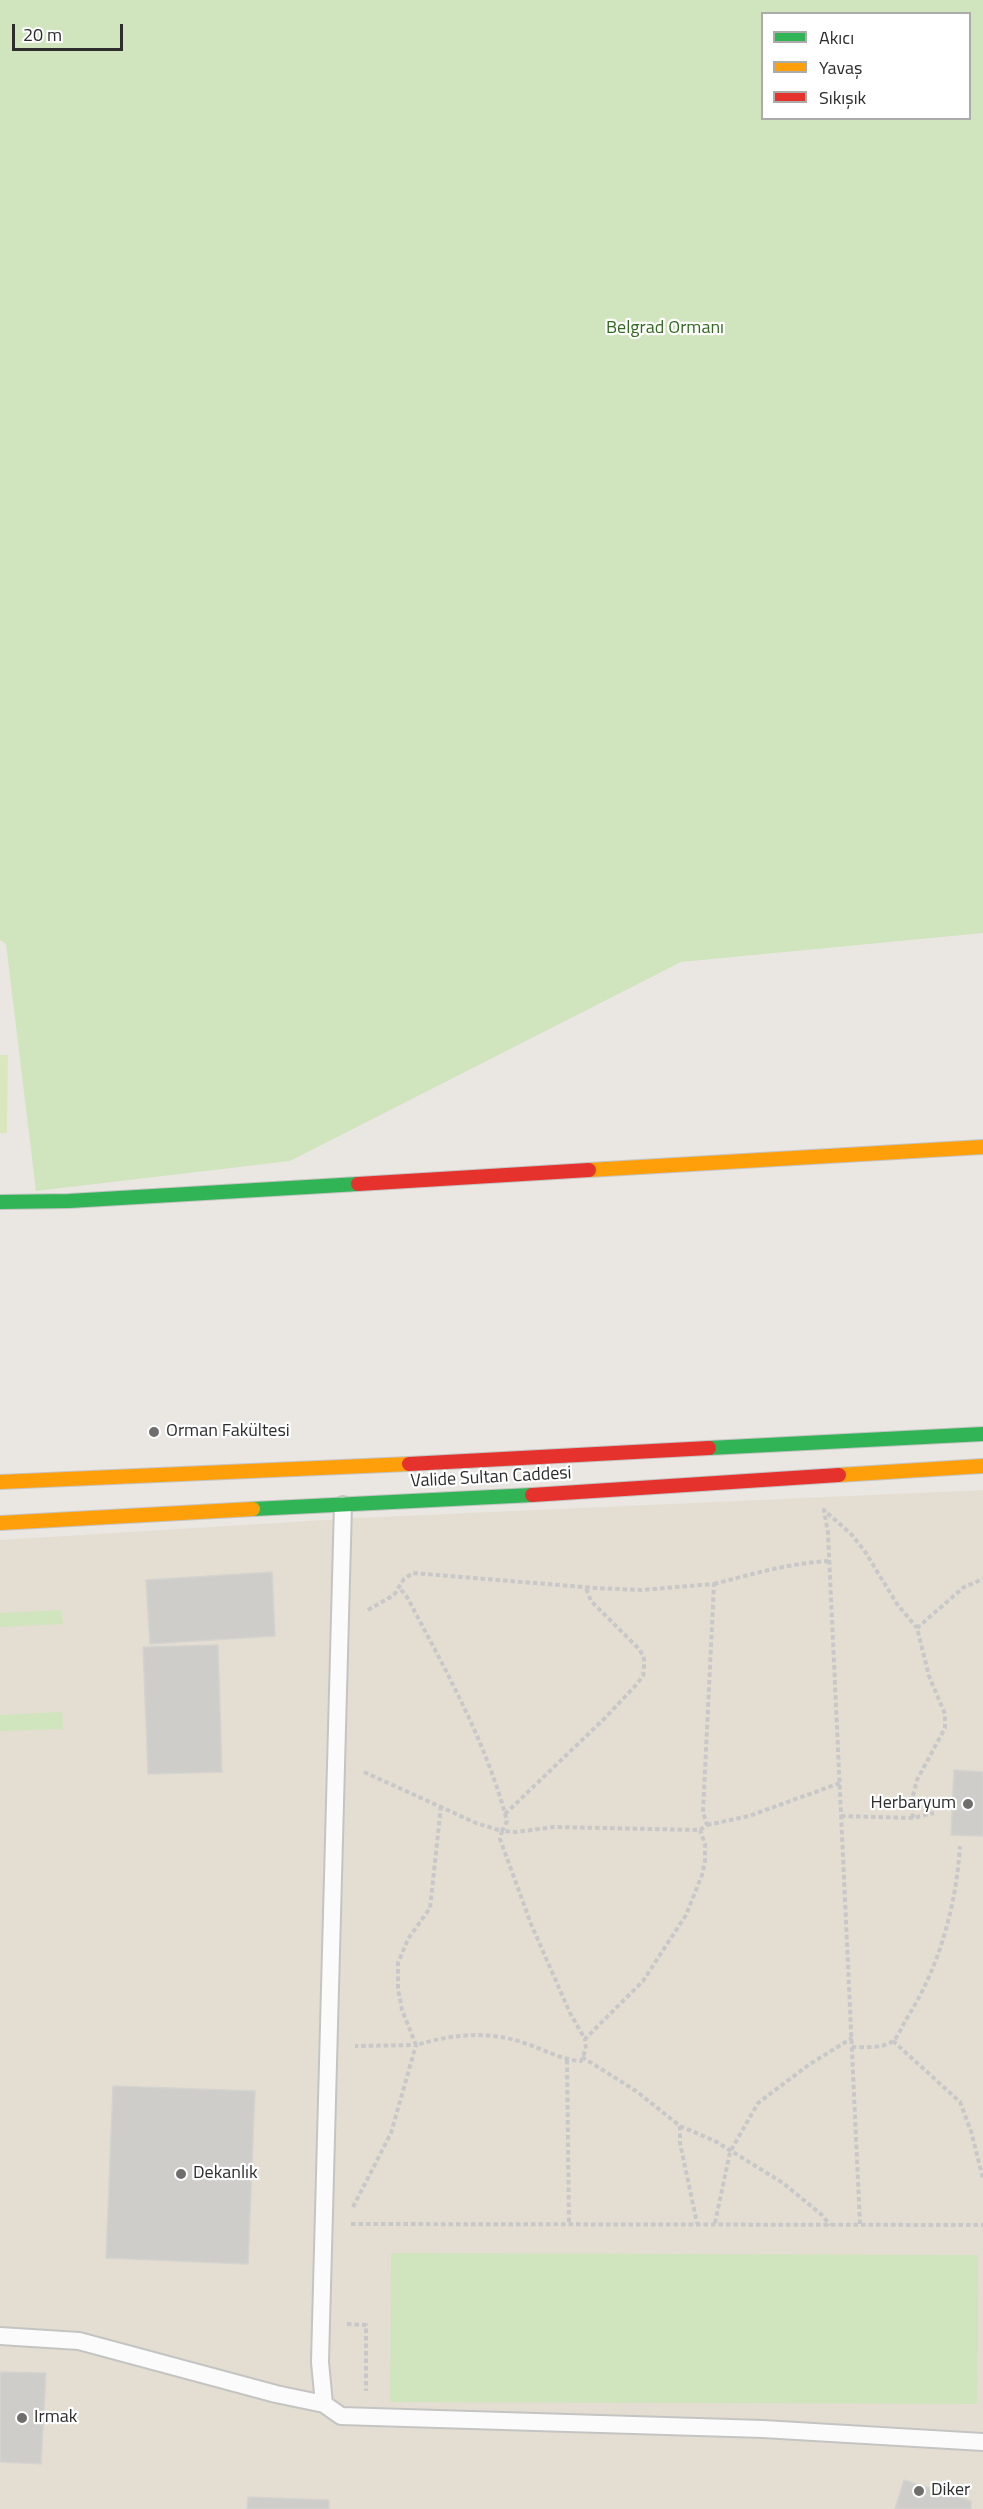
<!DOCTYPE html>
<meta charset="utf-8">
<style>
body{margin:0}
#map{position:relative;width:983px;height:2509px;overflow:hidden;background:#eae7e3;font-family:"Titillium Web",sans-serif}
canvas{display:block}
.legend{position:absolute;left:761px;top:12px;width:210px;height:108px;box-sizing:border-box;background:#fff;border:2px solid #ababab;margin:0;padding:8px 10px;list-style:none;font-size:18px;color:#2d2d2d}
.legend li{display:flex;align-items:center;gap:12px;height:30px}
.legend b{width:30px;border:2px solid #ababab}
.scale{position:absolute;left:12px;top:24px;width:111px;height:27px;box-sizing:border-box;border:3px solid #2d2d2d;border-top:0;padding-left:8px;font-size:18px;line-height:21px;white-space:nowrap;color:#2d2d2d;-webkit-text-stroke:4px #fff;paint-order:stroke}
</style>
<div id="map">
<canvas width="983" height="2509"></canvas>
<ul class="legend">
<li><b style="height:8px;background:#30b455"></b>Akıcı</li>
<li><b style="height:8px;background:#ff9f0a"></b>Yavaş</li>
<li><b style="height:8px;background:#e5322d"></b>Sıkışık</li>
</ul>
<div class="scale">20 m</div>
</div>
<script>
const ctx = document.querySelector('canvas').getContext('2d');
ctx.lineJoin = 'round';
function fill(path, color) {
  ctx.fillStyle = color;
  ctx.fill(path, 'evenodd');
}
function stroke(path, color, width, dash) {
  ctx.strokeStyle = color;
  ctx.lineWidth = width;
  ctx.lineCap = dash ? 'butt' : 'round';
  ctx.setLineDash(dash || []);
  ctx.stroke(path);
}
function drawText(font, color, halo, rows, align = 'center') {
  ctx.font = font + ' "Titillium Web",sans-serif';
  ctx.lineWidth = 4.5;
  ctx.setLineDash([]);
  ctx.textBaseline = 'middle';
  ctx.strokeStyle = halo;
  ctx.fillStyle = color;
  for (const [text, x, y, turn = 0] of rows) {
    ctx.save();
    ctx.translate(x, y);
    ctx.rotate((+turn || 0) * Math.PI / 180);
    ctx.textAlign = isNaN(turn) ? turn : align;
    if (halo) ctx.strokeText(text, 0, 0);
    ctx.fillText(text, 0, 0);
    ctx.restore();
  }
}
fill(new Path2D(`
 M983 1490V2509H0V1540L357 1518Z`), '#e4ded2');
fill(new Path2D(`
 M0 0H983V933L681 962 290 1161 36 1191 6 944 0 940ZM762 14H970V118H762Z
 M61 1610 63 1624 0 1627V1613Z
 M62 1712 63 1729 0 1731V1715Z
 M391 2253 978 2255 977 2404 390 2402Z`), '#d0e4be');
fill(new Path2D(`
 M0 1055H8L7 1133H0Z`), '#dae7bc');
const building = new Path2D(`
 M272 1572 275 1636 150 1644 146 1580Z
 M218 1645 222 1772 148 1774 143 1647Z
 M954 1770 983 1772V1836L951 1835Z
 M113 2086 255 2091 248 2264 106 2258Z
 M0 2372 46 2373 41 2464 0 2462Z
 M904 2480 971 2501V2509H895Z
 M248 2497 329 2500V2509H247Z`);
fill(building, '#cfcdca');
stroke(building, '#d5d3cf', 1.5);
const lane = new Path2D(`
 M343 1505 321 2323 320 2362 324 2404 341 2416 763 2429 983 2442
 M0 2336 79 2341 276 2394 324 2404`);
const fast = new Path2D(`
 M0 1202 69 1201 358 1184
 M709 1448 983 1434
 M253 1509 532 1495`);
const slow = new Path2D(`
 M589 1170 983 1147
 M839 1475 983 1466
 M0 1482 409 1464
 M0 1523 253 1509`);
const jam = new Path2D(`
 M358 1184 589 1170
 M409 1464 709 1448
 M532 1495 839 1475`);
stroke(lane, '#c4c4c3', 20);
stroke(fast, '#c4c4c3', 16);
stroke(slow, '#c4c4c3', 16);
stroke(jam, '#c4c4c3', 16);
stroke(new Path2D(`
 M714 1584C752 1574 790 1563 829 1561
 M368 1610 394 1595 404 1579 413 1573 595 1588 641 1590 714 1584 703 1812 707 1825 700 1830 554 1827 516 1832 502 1831 507 1821C486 1741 445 1669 407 1597L399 1587
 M364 1772 476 1823 502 1831 500 1839 531 1924 570 2013 585 2039 643 1981 686 1915 702 1875 705 1861V1844L700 1830
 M441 1806 430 1908 408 1939 398 1963V1989L402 2010 416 2045C454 2034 490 2030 527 2044 545 2050 562 2060 581 2061L586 2049 585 2039
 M505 1814 606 1717 636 1685 643 1676 644 1669V1659L640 1650 591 1601 586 1588
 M841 1816 913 1818 934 1813
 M913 1818 911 1803 917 1780 945 1728V1714L929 1676 917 1628 964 1587 983 1579
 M707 1825 749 1816 840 1783
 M893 2041 960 2102 971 2131 983 2179
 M852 2047C864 2047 882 2049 893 2041 898 2037 902 2027 905 2021 939 1969 956 1907 960 1846
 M582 2057 636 2091 680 2126V2143L697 2223
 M567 2060 569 2224
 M680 2126 715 2141 783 2183 822 2215 830 2225
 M353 2207 391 2133 416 2045 355 2046
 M715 2223 730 2152 758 2103 810 2064 852 2038
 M351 2224 983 2225
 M860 2224 828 1533 824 1510 851 1534 864 1550 897 1604 917 1628
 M347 2324 366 2325V2391`), '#c8c8c8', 4, [4.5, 3]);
stroke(lane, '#fcfbfb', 16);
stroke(fast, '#30b455', 14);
stroke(slow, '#ff9f0a', 14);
stroke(jam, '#e5322d', 14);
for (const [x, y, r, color] of [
 [154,1432,6,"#6f6e6d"],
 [968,1804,6,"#6f6e6d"],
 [181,2174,6,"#6f6e6d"],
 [22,2418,6,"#6f6e6d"],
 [919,2491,6,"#6f6e6d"]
]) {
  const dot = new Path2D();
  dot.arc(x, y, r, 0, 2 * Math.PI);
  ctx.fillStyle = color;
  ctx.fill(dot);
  stroke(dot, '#fff', 2);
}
drawText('18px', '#32681f', '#fff', [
 ["Belgrad Ormanı",665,329]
]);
drawText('18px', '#2d2d2d', '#fff', [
 ["Orman Fakültesi",166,1432],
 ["Herbaryum",956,1804,"right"],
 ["Dekanlık",193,2174],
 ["Irmak",34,2418],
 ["Diker",931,2491]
], 'left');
drawText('18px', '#2d2d2d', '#fff', [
 ["Valide Sultan Caddesi",491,1478,-3]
]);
</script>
